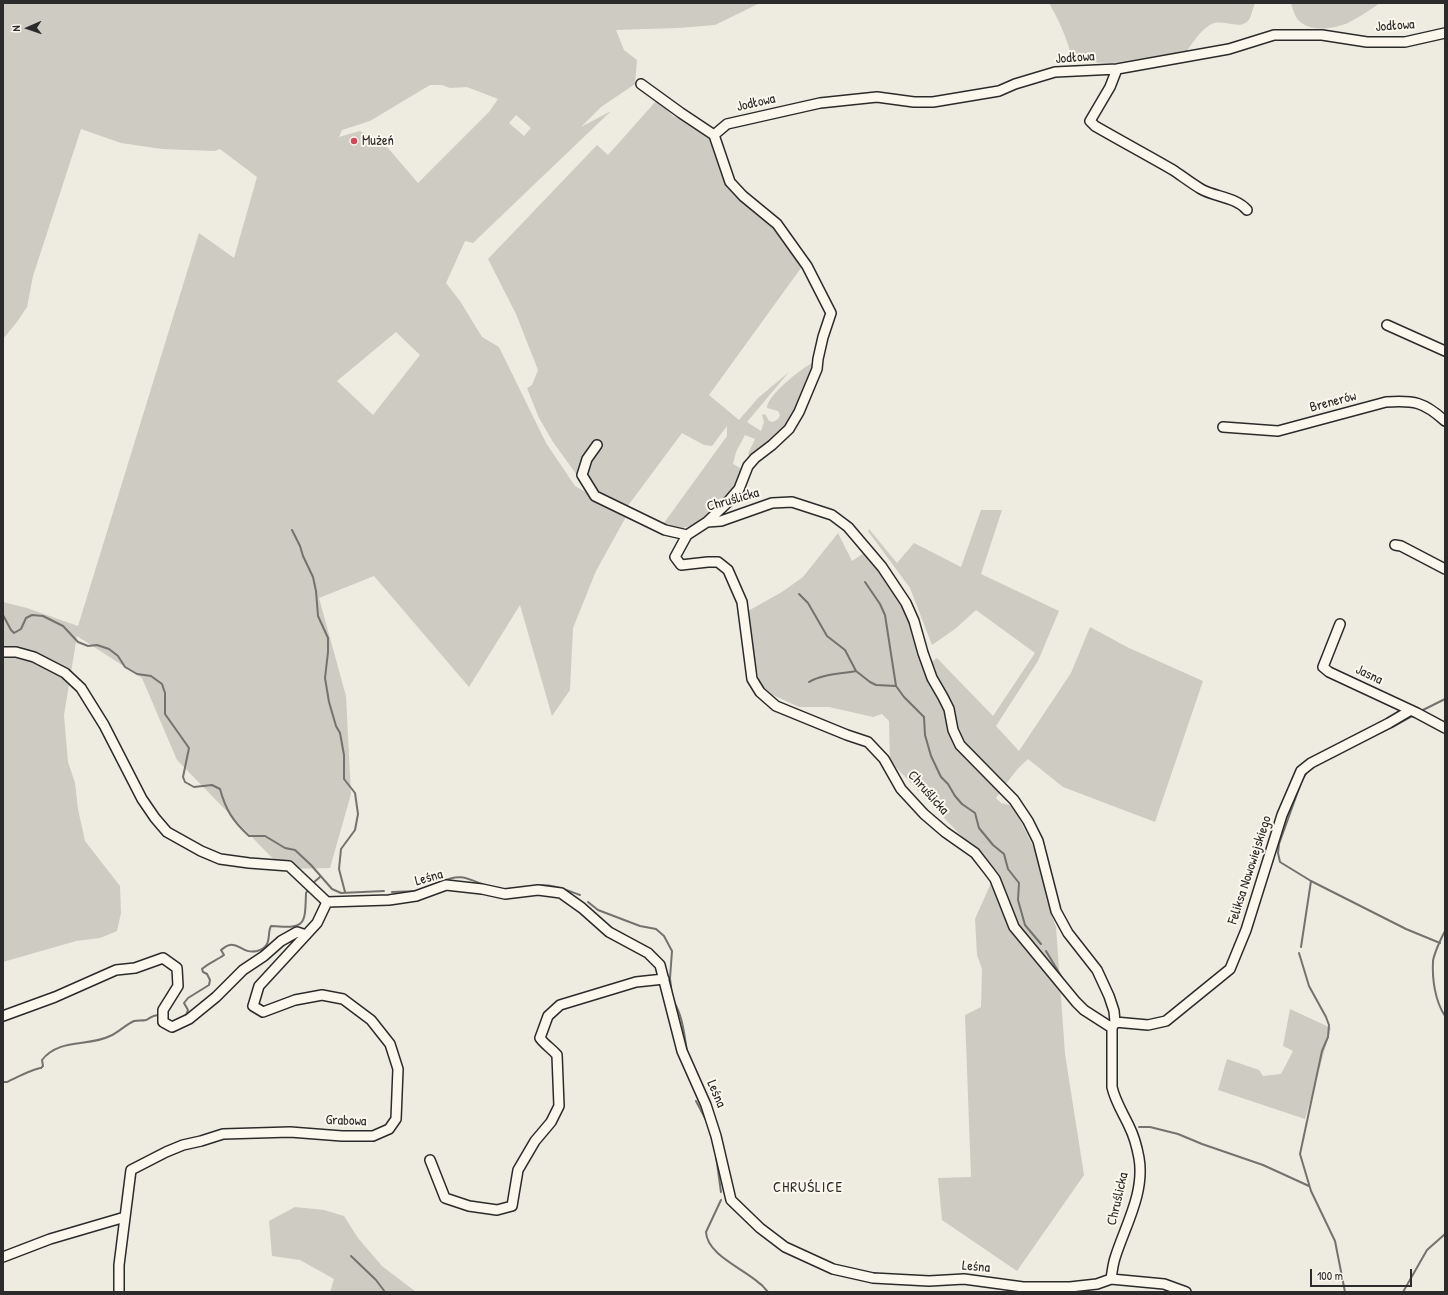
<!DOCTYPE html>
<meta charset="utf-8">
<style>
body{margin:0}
#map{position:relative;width:1448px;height:1295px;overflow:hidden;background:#eeebe0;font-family:"Patrick Hand",sans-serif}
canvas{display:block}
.frame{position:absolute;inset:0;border:4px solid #2b2b2b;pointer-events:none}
.north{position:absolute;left:8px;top:8px;width:40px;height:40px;-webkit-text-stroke:3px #fbf7ec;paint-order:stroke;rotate:268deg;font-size:11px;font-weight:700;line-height:16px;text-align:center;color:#2b2b2b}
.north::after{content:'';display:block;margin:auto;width:14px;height:18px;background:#2b2b2b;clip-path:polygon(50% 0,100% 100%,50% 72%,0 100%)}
.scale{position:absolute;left:1310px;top:1269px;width:102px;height:18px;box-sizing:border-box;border:2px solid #2b2b2b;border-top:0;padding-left:5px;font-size:12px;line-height:14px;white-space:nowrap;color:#2b2b2b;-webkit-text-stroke:3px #fbf7ec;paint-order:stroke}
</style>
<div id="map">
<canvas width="1448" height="1295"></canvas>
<div class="frame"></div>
<div class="north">N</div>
<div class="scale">100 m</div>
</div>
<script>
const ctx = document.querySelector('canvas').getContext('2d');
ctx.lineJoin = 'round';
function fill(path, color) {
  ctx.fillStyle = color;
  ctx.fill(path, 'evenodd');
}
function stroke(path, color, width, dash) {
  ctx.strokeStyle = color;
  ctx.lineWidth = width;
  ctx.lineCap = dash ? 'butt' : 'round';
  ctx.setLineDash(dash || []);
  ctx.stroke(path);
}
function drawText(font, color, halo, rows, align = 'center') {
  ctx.font = font + ' "Patrick Hand",sans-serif';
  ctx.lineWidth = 4;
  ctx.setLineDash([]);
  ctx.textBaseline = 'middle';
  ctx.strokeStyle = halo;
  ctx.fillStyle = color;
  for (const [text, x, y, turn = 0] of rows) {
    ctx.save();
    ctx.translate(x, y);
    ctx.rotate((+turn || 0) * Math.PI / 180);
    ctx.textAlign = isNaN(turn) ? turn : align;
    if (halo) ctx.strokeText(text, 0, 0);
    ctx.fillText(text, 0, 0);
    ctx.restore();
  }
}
fill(new Path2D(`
 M3 3H760L715 25 678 28 616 30 624 50 637 60 635 84 601 107 581 127 611 111 473 243 465 241 446 283 460 301 482 337 499 347 546 443 575 486 627 515 596 571 573 628 570 690 552 716 520 605 469 687 374 576 319 598 346 696 351 794 330 868 283 869 177 760 142 678 77 636 64 715 68 762 75 783 78 809 85 841 120 886 121 913 117 931 100 938 76 941 3 962V602L27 608 78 626 199 233 234 258 257 177 220 149 215 151 162 149 121 143 81 129 33 276 27 307 17 322 3 339ZM430 85H442L450 88 467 87 498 99 489 112 418 183 388 148 360 131 339 137 342 130 370 121ZM516 115 531 128 524 136 509 123ZM396 332 420 355 373 415 337 381Z
 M1049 3H1255C1253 8 1252 13 1250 18 1242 33 1222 17 1210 25 1200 31 1193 42 1187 51L1113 63 1073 62C1068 41 1060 22 1049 3Z
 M1291 3H1380C1370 10 1359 17 1348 23 1336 28 1315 32 1303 24 1296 20 1293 11 1291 3Z
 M657 100 673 116 690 123 713 142 725 180 779 231 801 268 709 395 739 420 758 398 789 372 747 422 761 431 764 422 762 415 765 414 769 421 773 422 778 419 780 415 778 411 767 408C768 394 800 370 812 363L816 365C807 384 801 407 787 424 778 437 765 447 753 457L750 456 748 454 755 439 745 435 736 452 733 464 742 469 739 484 720 507 695 525 682 528 666 527 664 523 727 436V426L712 446 704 445 682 433 627 507 600 496 582 482 553 442 539 418 527 388 532 385 538 370 516 314 488 259 597 145 608 155Z
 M981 510H1002L981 574 1059 611 1038 661 996 726 1019 751 1071 673 1090 627 1129 648 1203 681 1155 822 1063 787 1028 759C1015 770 1006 784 996 798L1001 803 1013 806 1036 852 1047 901 1056 927 1065 1054 1084 1175 1017 1271 942 1220 938 1178 971 1177 965 1015 981 1007 982 969 977 955 975 919 995 874 970 845 890 761 889 721 882 714 873 717 829 707H799L773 695 760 684 753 654 748 611 782 592 803 577 838 533 852 561 864 553 883 574 909 618 917 646 933 661 937 658 993 716 1035 653 976 610 955 629 932 645 910 588 868 531 869 529 897 563 914 543 961 567Z
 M1290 1009 1331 1028 1305 1119 1218 1090 1227 1059 1259 1070 1263 1076 1281 1074 1293 1051 1283 1046Z
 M295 1207 324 1210 344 1216 358 1238 382 1266 416 1292H330L334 1279 300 1260 272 1256 269 1221Z`), '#cecbc2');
stroke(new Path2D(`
 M292 530 300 546 303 556 313 577 316 591 318 616 328 638V652L325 678 329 702 336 726 340 733 344 755V779L355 793 358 814 355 830 341 849 339 869 345 892
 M865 582 880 604 885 615 896 686
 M799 594 808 603 827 636 845 650 856 671 870 682 876 685 896 686 904 697 924 717 925 735 931 756 941 777 948 784 955 796 962 804 975 813 979 828 993 845 1004 854 1008 869 1019 883 1018 900 1025 925 1041 944
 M3 615 11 630 14 633 21 629 26 618 32 615 43 616 63 626 78 642 88 646 97 645 109 649 118 656 125 667 137 674 151 676 162 684 165 693V714L189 748 183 777 185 782 194 787 212 785 220 789C226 811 233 821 249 836H265L285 848 295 850 311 865 332 889 341 893 384 891
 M809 682C822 674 841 674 856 671
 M1421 711 1445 699
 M1357 744 1394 726 1414 715
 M1309 769 1302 780 1279 844 1278 853 1280 862 1311 881 1406 929 1440 943
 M441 882C460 873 467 878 484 885
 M313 883 320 877
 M535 886C551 883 566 890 580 895
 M392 892 419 891
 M588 902 598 910 640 926 656 929 664 936 672 951 670 978 672 996
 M1445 931C1441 938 1434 954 1433 961 1432 979 1435 1001 1445 1016
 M1301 947 1311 881
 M1046 951 1064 981
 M1299 953 1309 986 1326 1017 1329 1025 1328 1037 1322 1051 1300 1154 1311 1191 1335 1241 1345 1292
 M674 1002C683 1017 684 1034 687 1051
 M184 1017 186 1015 188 1010 184 1003 188 998 209 985 210 980 207 974 203 972 202 969C207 964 217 960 224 955L221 950C224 948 227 945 230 945 239 943 243 954 257 951 261 950 265 948 267 944 270 938 268 931 271 926 306 929 305 925 306 893L308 890
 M1116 1038 1117 1027
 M3 1082H7C16 1078 32 1069 41 1068L43 1066 42 1060C59 1038 88 1047 110 1036 118 1033 125 1025 134 1021 137 1020 142 1021 146 1020 151 1018 153 1014 160 1015
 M696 1101 706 1120
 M1139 1127H1150L1178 1134 1202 1144 1263 1165 1309 1186
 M716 1156 721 1192
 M721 1200 706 1232C707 1255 744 1269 759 1283 763 1285 765 1289 768 1292
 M351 1256 376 1280 385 1292
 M1403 1292 1427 1250 1445 1234`), '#74726e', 2);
const minor = new Path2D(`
 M1117 69 1110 87 1090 121 1095 126C1121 141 1147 155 1173 170 1182 176 1191 183 1201 189 1215 197 1236 197 1247 210
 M641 84 681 113 714 135 730 182 743 196 777 224 807 266 831 313 823 337 818 359 817 369 799 412 789 429 772 445 755 458 748 466 739 489 727 503 707 522
 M714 135 727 124 820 103 877 97 914 102H933L999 91 1015 84 1055 72 1117 69 1229 49 1274 35H1322L1367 42H1405L1445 33
 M1387 325 1445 351
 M1223 427 1278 431 1386 402C1414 400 1424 402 1445 421
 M597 445 587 459 582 475 595 496 665 530 687 535
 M1395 545 1401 546 1445 569
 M1340 624 1323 667 1329 672 1417 713 1445 728
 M3 652H16L34 657 65 673 81 688 104 725 142 799 155 818 167 832 201 851 220 859 249 863 289 866 327 902
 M3 1016 55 997 116 970 135 968 163 958 177 968 178 986 163 1010V1022L172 1027 189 1019 216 997 243 970 264 956 281 941 297 932 306 935
 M1115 1022 1148 1025 1166 1021 1230 969 1246 930 1282 815 1301 771 1311 763 1389 723 1411 710
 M1112 1028 1084 1010 1076 1002 1014 927 995 879 989 871 975 853 945 832 924 814 901 789 884 759 868 742 847 735 776 706 760 692 752 679 742 602 728 570 718 562H708L681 565 675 557 687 535 707 522 721 521 772 503 792 502 832 515 848 527 882 567 906 603 914 621 923 653 932 678 943 697 949 709 953 730 960 745 1014 800 1028 821 1038 841 1056 911 1068 933 1097 970 1109 996 1114 1011 1115 1022 1112 1028V1087C1115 1101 1123 1113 1129 1126 1134 1136 1137 1147 1139 1158 1145 1193 1125 1226 1115 1258 1113 1264 1112 1272 1111 1279L1164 1284 1186 1292
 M430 1160 445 1198 469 1206 497 1210 512 1206 518 1170 535 1141 551 1122 559 1106 557 1055C551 1048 545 1045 540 1038L548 1016 560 1005 636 982 664 979
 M3 1257 50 1239 125 1217
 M119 1292V1265L131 1170 166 1152 183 1145 201 1141 223 1134 290 1132 342 1136H373L389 1129 396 1119 398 1069 390 1044 371 1020 343 999 322 995 295 1000 263 1012 253 1006 259 986 317 923 327 902 389 900 416 896 446 885 482 889 505 894 538 890 561 893 582 908 609 932 648 953 660 965 682 1051 706 1105 716 1136 731 1200 760 1228 785 1247 833 1269 873 1278 929 1281 964 1279 1023 1287H1070L1097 1284 1111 1279`);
stroke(minor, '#2b2b2b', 12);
stroke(minor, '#fbf7ec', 9);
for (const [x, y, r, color] of [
 [354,141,4,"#d1495b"]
]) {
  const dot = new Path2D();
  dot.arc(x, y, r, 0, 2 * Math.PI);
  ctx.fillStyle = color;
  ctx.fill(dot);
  stroke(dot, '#fbf7ec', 1.5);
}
drawText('14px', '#2b2b2b', '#fbf7ec', [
 ["Jodłowa",1395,26,-4],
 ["Jodłowa",1075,58,-4],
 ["Jodłowa",756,103,-13],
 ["Brenerów",1333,402,-15],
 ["Chruślicka",733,500,-16],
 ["Jasna",1369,675,26],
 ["Chruślicka",928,793,48],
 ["Feliksa Nowowiejskiego",1250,870,-72],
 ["Leśna",429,878,-16],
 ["Leśna",716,1094,67],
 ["Grabowa",346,1121,2],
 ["Chruślicka",1118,1199,-77],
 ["Leśna",976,1267,5]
]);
drawText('14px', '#2b2b2b', '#fbf7ec', [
 ["Mużeń",362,141]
], 'left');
ctx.letterSpacing = '1px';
drawText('15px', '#2b2b2b', '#fbf7ec', [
 ["CHRUŚLICE",808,1188]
]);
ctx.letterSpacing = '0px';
</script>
